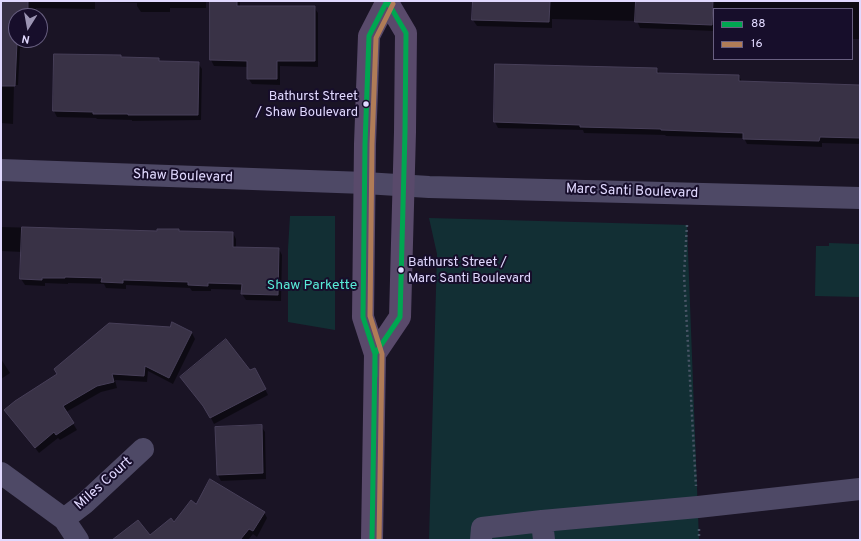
<!DOCTYPE html>
<style>
body{margin:0}
#map{position:relative;width:861px;height:541px;overflow:hidden;background:#1a1425;font-family:Overpass,sans-serif}
canvas{display:block}
.frame{position:absolute;inset:0;border:2px solid #e1d9ff;pointer-events:none}
.legend{position:absolute;left:713px;top:8px;width:140px;height:52px;box-sizing:border-box;background:#170e2b;border:1px solid #685f80;margin:0;padding:5px 7px;list-style:none;font-size:12px;color:#e1d9ff}
.legend li{display:flex;align-items:center;gap:8px;height:20px}
.legend b{width:20px;border:1px solid #685f80}
.north{position:absolute;left:8px;top:8px;width:40px;height:40px;box-sizing:border-box;background:#170e2b;border:1px solid #685f80;border-radius:50%;rotate:191deg;font-size:11px;font-weight:700;line-height:16px;text-align:center;color:#e1d9ff}
.north::after{content:'';display:block;margin:auto;width:14px;height:18px;background:#9b94b3;clip-path:polygon(50% 0,100% 100%,50% 72%,0 100%)}
</style>
<div id="map">
<canvas width="861" height="541"></canvas>
<div class="frame"></div>
<ul class="legend">
<li><b style="height:5px;background:#00a651"></b>88</li>
<li><b style="height:5px;background:#b07c57"></b>16</li>
</ul>
<div class="north">N</div>
</div>
<script>
const ctx = document.querySelector('canvas').getContext('2d');
ctx.lineJoin = 'round';
function fill(path, color) {
  ctx.fillStyle = color;
  ctx.fill(path, 'evenodd');
}
function stroke(path, color, width, dash) {
  ctx.strokeStyle = color;
  ctx.lineWidth = width;
  ctx.lineCap = dash ? 'butt' : 'round';
  ctx.setLineDash(dash || []);
  ctx.stroke(path);
}
function drawText(font, color, halo, rows, align = 'center') {
  ctx.font = font + ' Overpass,sans-serif';
  ctx.lineWidth = 4;
  ctx.setLineDash([]);
  ctx.textBaseline = 'middle';
  ctx.strokeStyle = halo;
  ctx.fillStyle = color;
  for (const [text, x, y, turn = 0] of rows) {
    ctx.save();
    ctx.translate(x, y);
    ctx.rotate((+turn || 0) * Math.PI / 180);
    ctx.textAlign = isNaN(turn) ? turn : align;
    if (halo) ctx.strokeText(text, 0, 0);
    ctx.fillText(text, 0, 0);
    ctx.restore();
  }
}
fill(new Path2D(`
 M290 216H335V330L288 322V249Z
 M429 218 687 225 699 540H429L437 254Z
 M829 243 860 244V297L815 296 816 246H829Z`), '#122f34');
fill(new Path2D(`
 M1 1H206V8H170V12H141L137 6V3L95 2V9L36 8V11H31V16H16V40H30L29 48H20L18 85H14L13 124 1 123Z
 M211 1H240V7H314L318 13V67L280 66V85L252 84 248 78V67L214 66 211 60Z
 M474 1H860V39H852V9H714V31L640 28 637 21 552 19V28L477 26 473 20Z
 M121 58 158 59 160 62 198 63 202 69 201 120 132 121V120L97 119 96 118 57 117 54 111Z
 M496 65 657 69 660 74 739 76 742 82 860 85V144L822 143V147L747 144 744 138 666 136 665 135 584 133 583 130 498 128 495 122Z
 M1 227 233 233 236 239V248L279 249 282 255 281 301 246 300 242 294 243 290 211 289V291H192L190 288 126 285V289L106 288 104 284 68 283V284L45 283V286L25 285 21 279 22 252 1 251Z
 M173 324 192 333 195 339 173 384 148 371 147 382 115 380 117 388 101 392 66 412 77 430 60 440 58 438 39 453 6 410 170 328Z
 M1 359 10 373 1 379Z
 M250 371 258 375 268 395 214 424 207 410 181 377Z
 M261 426 265 432 266 479 221 481 218 475Z
 M196 505 264 512 267 518 257 537 253 534 248 540H126L150 537 174 523Z`), '#0007');
const building = new Path2D(`
 M1 1H28V16H16V40H27L26 42H17L15 86H1Z
 M210 1H237V6H315V61H277V79H247V61L210 60Z
 M473 1H550L549 22 472 20Z
 M636 1H713L712 25 635 22Z
 M54 54 121 55V57L159 58V61L199 62 198 115H128V114H93V112L53 111Z
 M495 64 657 68V73L739 75V81L860 85V138L820 137 819 141 743 139V133L661 130V129L580 127V125L494 122Z
 M22 227 157 231V229H179V231L233 232V247L279 248 278 295 241 294 242 284 208 283V286L188 285V282L123 280V283L101 282 102 278 65 277V278H42V280L20 279Z
 M172 322 192 332 169 378 145 366 144 376 112 374 114 382 97 386 63 406 74 423 56 435 54 432 35 448 4 410 15 401 57 374 54 369 109 323 170 327Z
 M226 339 250 370 255 368 266 389 210 418 203 406 180 377Z
 M262 425 263 473 217 475 215 427Z
 M210 479 265 512 253 531 249 529 240 540H112L138 520 150 535 171 518 174 522 191 500 196 504Z`);
fill(building, '#393246');
stroke(building, '#473f58', 1);
stroke(new Path2D(`
 M687 225 684 275 696 486
 M699 529V540`), '#495567', 2.5, [2, 3]);
stroke(new Path2D(`
 M1 170 365 183 429 187 860 198
 M1 473 64 519 78 540
 M64 519 85 503 143 449
 M481 540 482 528 542 521
 M544 540 542 521 698 507 860 489`), '#4e4966', 22);
stroke(new Path2D(`
 M375 354 400 317 405 132 406 33 387 1
 M372 540 375 354 363 317 365 144 369 36 387 1`), '#594a6b', 22);
stroke(new Path2D(`
 M375 376V354L363 317 365 144 369 36 387 1
 M372 540 375 354 400 317 405 132 406 33 387 1`), '#00a651', 5);
stroke(new Path2D(`
 M379 540 382 354 370 316 372 144 376 38 393 4`), '#b07c57', 5);
for (const [x, y, r, color] of [
 [366,104,3.5,"#e1d9ff"],
 [401,270,3.5,"#e1d9ff"]
]) {
  const dot = new Path2D();
  dot.arc(x, y, r, 0, 2 * Math.PI);
  ctx.fillStyle = color;
  ctx.fill(dot);
  stroke(dot, '#170e2b', 1.5);
}
drawText('13px', '#e1d9ff', '#170e2b', [
 ["Bathurst Street",358,97],
 ["/ Shaw Boulevard",358,113],
 ["Bathurst Street /",408,263,"left"],
 ["Marc Santi Boulevard",408,279,"left"]
], 'right');
drawText('14px', '#e1d9ff', '#170e2b', [
 ["Shaw Boulevard",183,177,2],
 ["Marc Santi Boulevard",632,192,2],
 ["Miles Court",104,484,-42]
]);
drawText('14px', '#58ebd8', '#170e2b', [
 ["Shaw Parkette",312,286]
]);
</script>
